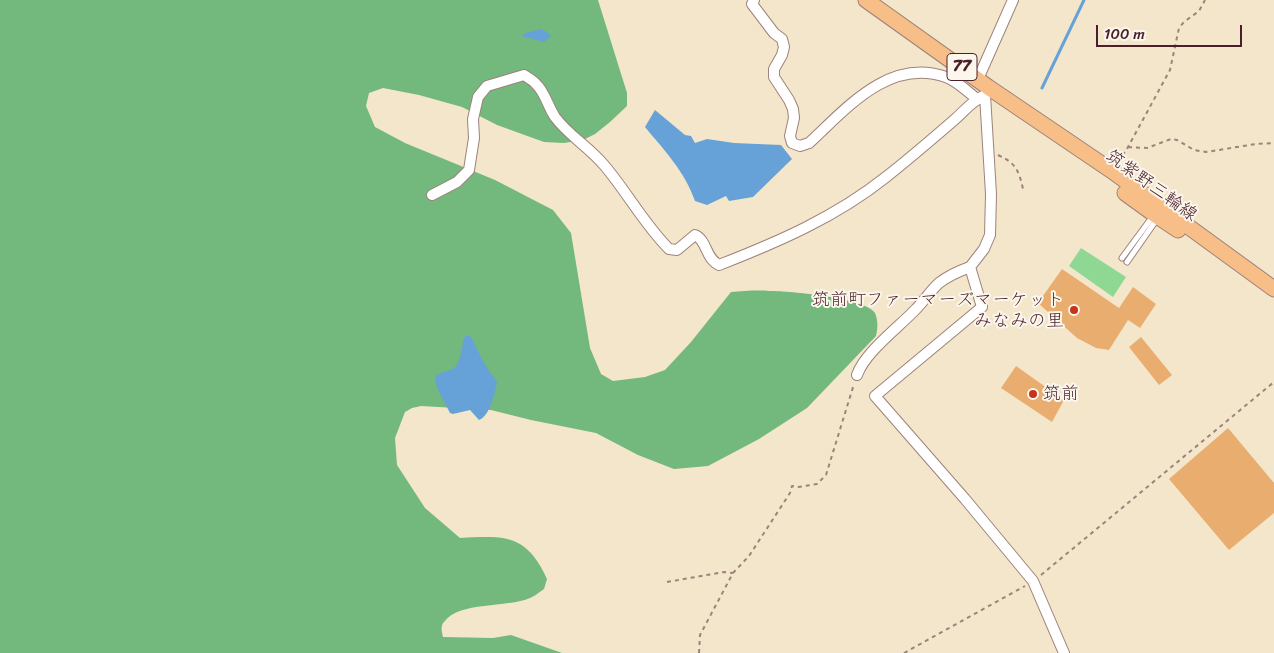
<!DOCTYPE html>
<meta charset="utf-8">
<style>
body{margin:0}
#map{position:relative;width:1274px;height:653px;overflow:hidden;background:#f3e6cb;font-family:Sriracha,sans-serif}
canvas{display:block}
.scale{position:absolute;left:1096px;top:25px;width:146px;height:22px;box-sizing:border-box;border:2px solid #4a1f2b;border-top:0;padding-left:6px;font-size:15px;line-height:18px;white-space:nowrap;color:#4a1f2b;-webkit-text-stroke:4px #fbf7ec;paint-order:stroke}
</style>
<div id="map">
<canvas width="1274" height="653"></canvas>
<div class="scale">100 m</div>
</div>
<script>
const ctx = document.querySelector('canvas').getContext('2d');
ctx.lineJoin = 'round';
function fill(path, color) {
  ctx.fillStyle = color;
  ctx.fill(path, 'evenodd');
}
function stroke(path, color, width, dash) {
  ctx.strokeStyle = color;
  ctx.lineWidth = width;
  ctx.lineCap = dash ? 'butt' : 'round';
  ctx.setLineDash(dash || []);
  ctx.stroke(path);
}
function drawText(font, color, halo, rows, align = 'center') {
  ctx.font = font + ' Sriracha,"Klee One",sans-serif';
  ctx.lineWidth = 4;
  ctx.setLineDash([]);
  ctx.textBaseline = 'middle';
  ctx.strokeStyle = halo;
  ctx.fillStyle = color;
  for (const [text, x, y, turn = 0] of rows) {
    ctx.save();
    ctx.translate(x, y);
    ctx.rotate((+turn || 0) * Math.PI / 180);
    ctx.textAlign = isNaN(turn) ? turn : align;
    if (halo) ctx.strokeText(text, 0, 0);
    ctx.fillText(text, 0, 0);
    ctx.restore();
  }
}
fill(new Path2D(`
 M1081 248 1126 277 1113 297 1069 266Z`), '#8fd893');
fill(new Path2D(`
 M0 0H598L627 93V106L610 122 595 134 583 140 564 143 544 142 497 125 462 107 419 95 383 88 369 93 366 106 375 127 405 143 495 180 553 210 571 233 590 348 601 374 613 381 645 377 665 370 691 342 731 292C744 291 757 290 770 291 789 291 866 298 875 313 878 320 878 328 876 336L807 408 759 439 708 466 674 469 638 455 596 433 531 420 491 410 421 406 412 408 405 412 395 438 397 465 425 508 460 538C504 536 526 533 547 579L544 589C539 592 535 596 530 598 507 608 459 601 444 622 440 626 442 632 443 637L493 638 511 635 562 653H0Z`), '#73b87d');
fill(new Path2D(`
 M541 29 545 31 551 36 544 42 522 36 525 33Z
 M655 110 685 135 691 136 695 143 707 139 734 143 781 145 792 159 753 197 729 201 726 196 707 205 695 201C685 172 665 151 645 127Z
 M465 336H470L472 339 485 365 497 382C495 393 490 416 479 420L470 410 453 414 450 413 437 388 435 377C440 371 448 372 454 368 462 362 461 345 465 336Z`), '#66a2d7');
stroke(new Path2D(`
 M1042 88 1084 0`), '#66a2d7', 3);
fill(new Path2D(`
 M1062 269 1119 308 1133 287 1156 304 1140 328 1128 320 1109 350 1096 348 1077 338 1038 303Z
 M1141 337 1172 375 1159 385 1129 347Z
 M1016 366 1064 400 1052 422 1001 388Z
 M1228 428 1274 483V513L1229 550 1169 479Z`), '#e9ae6f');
const service = new Path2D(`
 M1122 258 1153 216
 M1127 262 1157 219`);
const minor = new Path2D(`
 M754 0 752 4 774 33 782 39 784 47 782 55 774 69V77L789 100 793 109 794 118 790 136 792 143 800 146 809 143C846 109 889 57 946 77 957 81 968 92 977 99
 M978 79 1013 0
 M987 92 985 95 991 194 990 235 984 249 970 267 982 307 875 396 965 499 1033 581 1064 653
 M432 195 457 182 469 170 474 138 473 119 478 97 487 86 524 75C528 78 533 80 536 84 545 92 548 107 555 117 568 135 589 147 604 165 627 192 644 224 669 249L677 250 695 235C707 240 705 258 719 265 778 242 836 217 886 177 909 159 931 140 953 121 966 110 969 103 985 95
 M857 375C865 352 899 327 916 309 924 301 931 290 939 283 948 276 959 271 970 267`);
const primary = new Path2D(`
 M866 0 988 87 1112 171 1274 289
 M1125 193 1154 214 1178 230`);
stroke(service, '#9e827b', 7);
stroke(minor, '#9e827b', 12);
stroke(primary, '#9e827b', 17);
stroke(new Path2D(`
 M1128 147 1147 148 1171 139 1177 140 1194 150 1206 152 1256 144 1274 143
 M998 155C1016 163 1019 171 1023 189
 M1118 162 1128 147 1170 70 1179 28 1184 22 1199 11 1205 0
 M1041 575 1274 382
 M667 582 724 572 733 573
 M699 653 700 635 733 573 749 556 790 493 792 486 798 487 817 484 826 475 854 384
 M904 653 1025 586`), '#9e827b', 2, [4, 4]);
stroke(service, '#fff', 5);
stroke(minor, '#fff', 10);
stroke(primary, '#f7be87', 15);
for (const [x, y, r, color] of [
 [1074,310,5,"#c8321e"],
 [1033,394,5,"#c8321e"]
]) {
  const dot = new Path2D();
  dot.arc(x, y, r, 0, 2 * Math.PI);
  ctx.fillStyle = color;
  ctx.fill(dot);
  stroke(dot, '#fbf7ec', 2);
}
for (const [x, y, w] of [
 [962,67,30]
]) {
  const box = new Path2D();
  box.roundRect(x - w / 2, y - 13.5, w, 27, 4);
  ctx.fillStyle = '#fbf7ec';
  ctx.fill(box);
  stroke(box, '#4a1f2b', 1);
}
drawText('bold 16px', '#4a1f2b', null, [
 ["77",962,67]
]);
drawText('18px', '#4a1f2b', '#fbf7ec', [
 ["筑紫野三輪線",1151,186,36]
]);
drawText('18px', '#4a1f2b', '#fbf7ec', [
 ["筑前町ファーマーズマーケット",1064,300],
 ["みなみの里",1064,321],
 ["筑前",1043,394,"left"]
], 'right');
</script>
